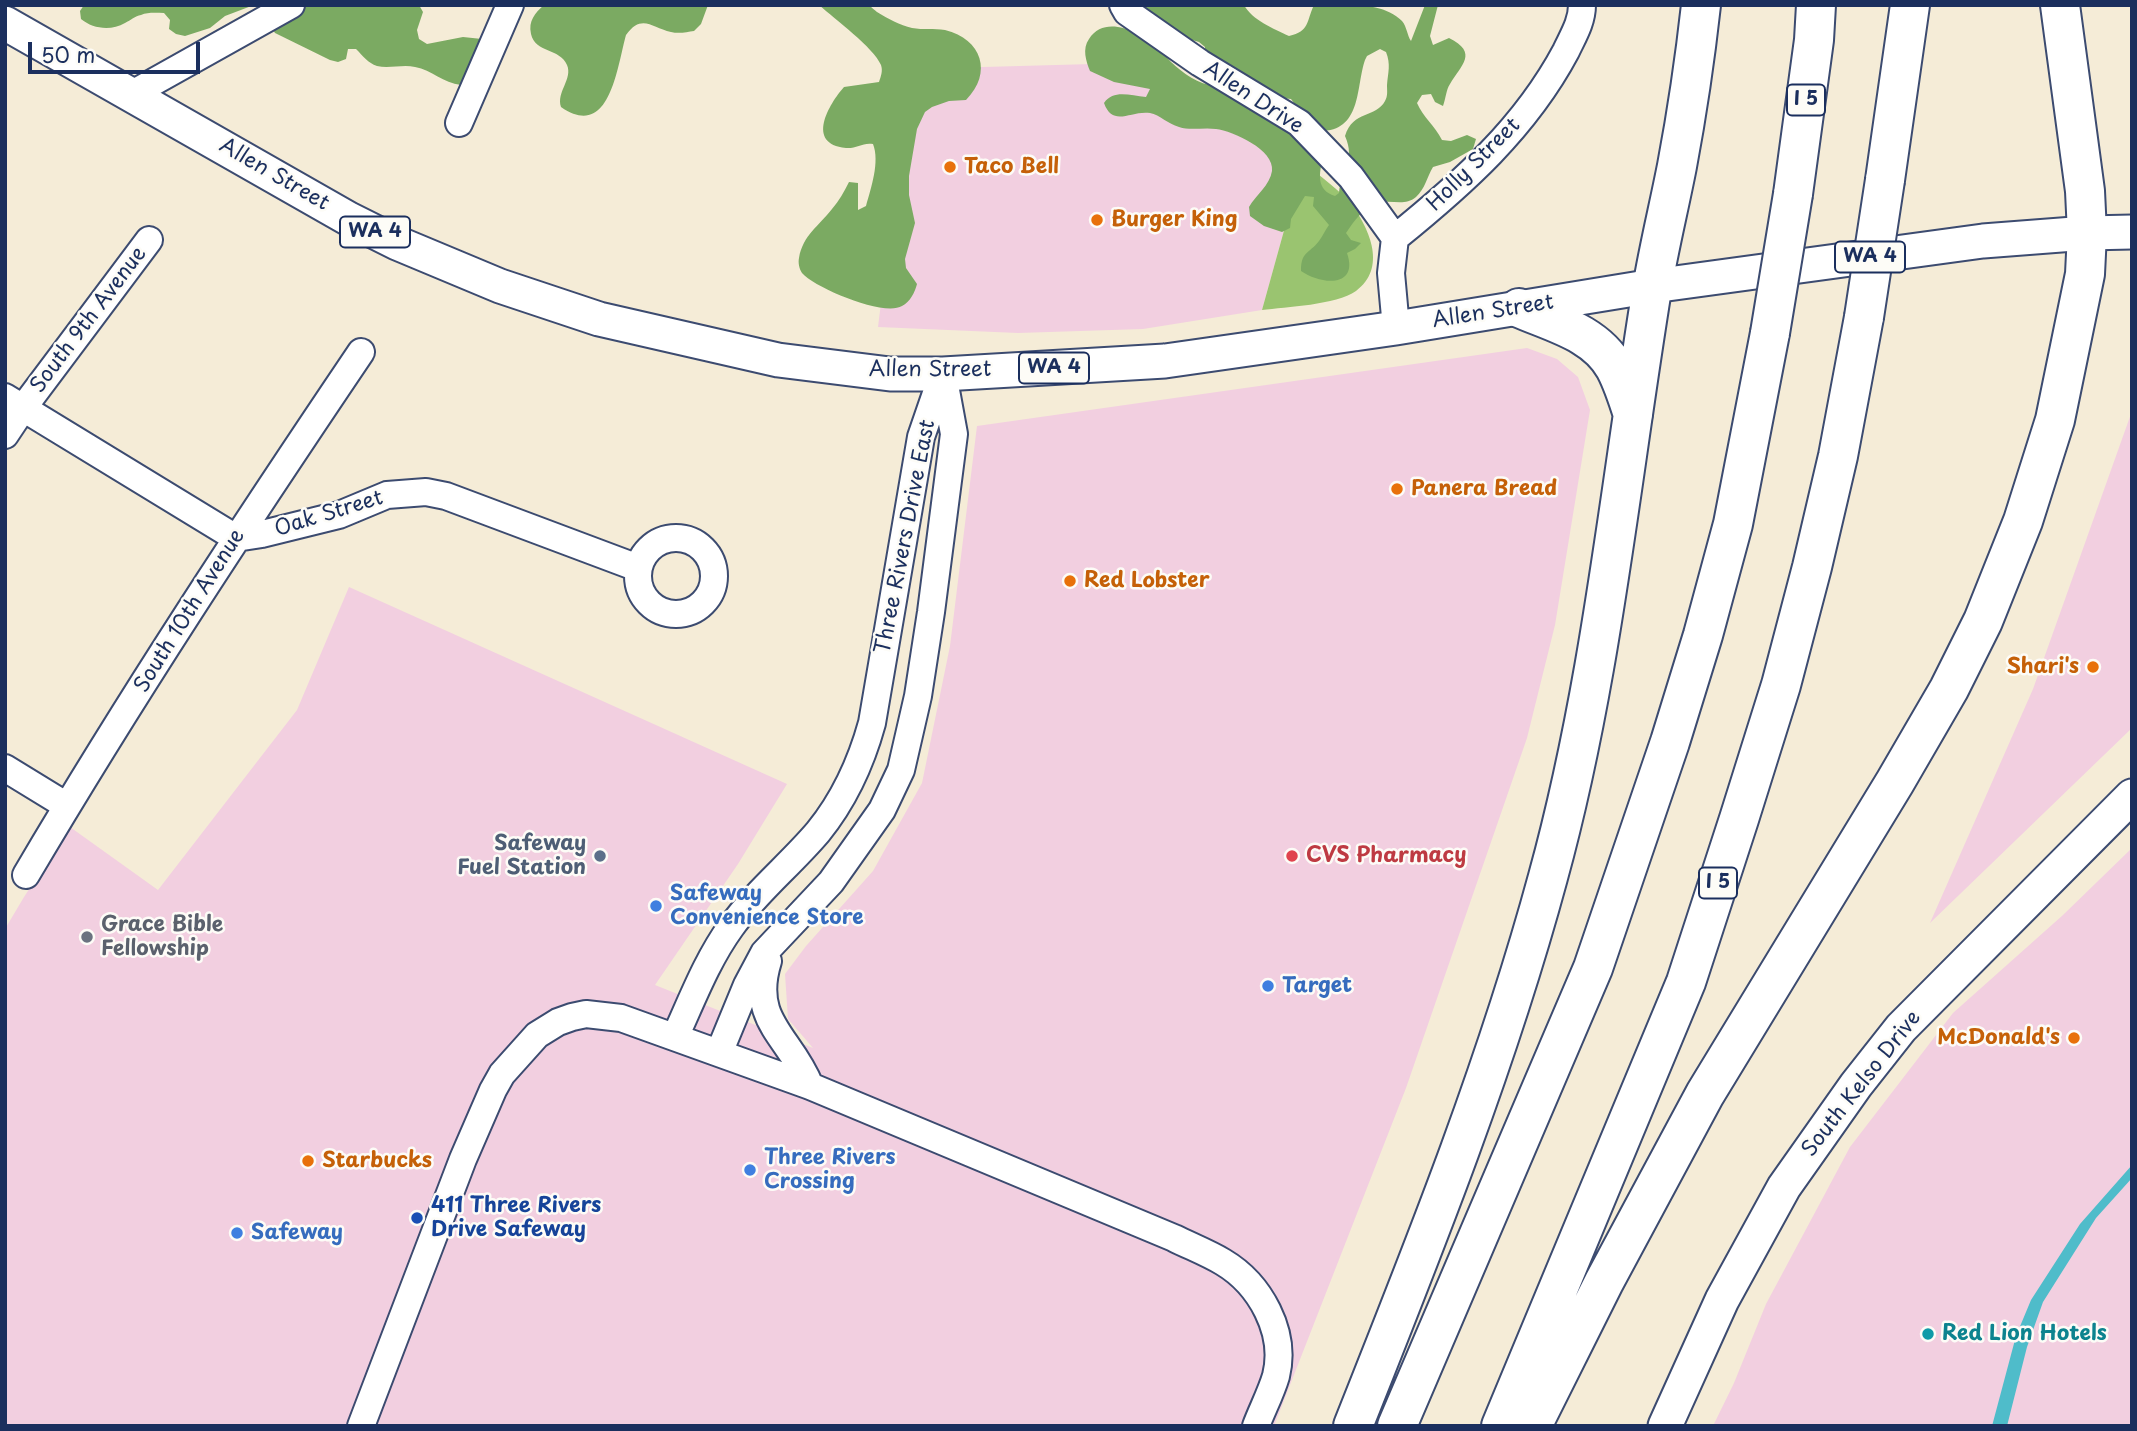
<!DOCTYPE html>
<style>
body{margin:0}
#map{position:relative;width:2137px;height:1431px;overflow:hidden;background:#f5ecd7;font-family:"Playpen Sans",sans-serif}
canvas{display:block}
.frame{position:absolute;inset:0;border:7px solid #1b2f5e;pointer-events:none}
.scale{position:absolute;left:28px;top:42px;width:172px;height:32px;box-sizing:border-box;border:4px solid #1b2f5e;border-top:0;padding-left:9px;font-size:21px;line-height:24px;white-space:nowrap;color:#1b2f5e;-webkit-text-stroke:5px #fdfcf7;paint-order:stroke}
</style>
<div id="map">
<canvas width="2137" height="1431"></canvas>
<div class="frame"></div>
<div class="scale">50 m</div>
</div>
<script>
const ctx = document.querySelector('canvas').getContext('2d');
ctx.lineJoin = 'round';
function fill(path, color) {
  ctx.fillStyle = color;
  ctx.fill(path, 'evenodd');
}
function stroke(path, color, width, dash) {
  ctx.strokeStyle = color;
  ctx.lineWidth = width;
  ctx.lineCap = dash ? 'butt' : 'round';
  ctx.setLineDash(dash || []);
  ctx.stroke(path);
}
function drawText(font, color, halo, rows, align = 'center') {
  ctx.font = font + ' "Playpen Sans",sans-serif';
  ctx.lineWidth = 5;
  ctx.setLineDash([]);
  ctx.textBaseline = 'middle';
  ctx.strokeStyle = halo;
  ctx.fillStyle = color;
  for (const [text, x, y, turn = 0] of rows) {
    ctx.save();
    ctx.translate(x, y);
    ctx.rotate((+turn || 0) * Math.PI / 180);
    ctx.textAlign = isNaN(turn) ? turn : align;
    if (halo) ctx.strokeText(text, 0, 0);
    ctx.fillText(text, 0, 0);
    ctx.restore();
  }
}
fill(new Path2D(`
 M1129 63 1303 162 1262 310 1143 329 1018 333 878 327 910 69Z
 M1527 348 1557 359 1578 377 1590 410 1555 625 1527 738 1406 1088 1274 1426H5V929L24 897 70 827 158 890 297 710 349 587 787 784 738 864 655 985 813 1048 788 1019 785 974 806 946 873 871 922 783 950 646 977 426Z
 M2132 411V728L1930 923 2033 689Z
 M2132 848V1426H1713L1734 1383 1766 1304 1850 1147 1953 1013 2063 915Z`), '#f2cfe0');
fill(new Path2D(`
 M1303 162C1318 175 1340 190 1352 205 1370 230 1387 268 1356 291 1336 305 1286 307 1262 310Z`), '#9ac470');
fill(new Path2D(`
 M84 5H254L225 16 210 28 185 36 176 34 169 29 170 20 164 13C156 13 148 12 141 15 135 16 131 20 125 23 111 31 93 29 81 19L80 11Z
 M286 5H419L423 12 417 30 419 39 427 44 463 37 482 39 476 72 461 85C443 83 432 70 415 67 403 64 389 69 377 66 368 63 363 56 356 49H348L346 59 338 62 330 60 275 33 270 25Z
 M544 5H708L701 24 694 31C687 32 679 34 671 32 652 28 642 13 626 35 617 67 610 141 561 107 556 92 573 79 567 65 560 48 535 53 531 34 528 21 535 13 544 5Z
 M819 5C829 5 861 3 869 6 872 7 874 10 877 12 888 19 900 25 912 28 923 30 934 28 945 30 982 39 993 73 966 100L949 101 932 107 925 112 917 129 909 176V195L915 223 905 259 906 268 917 284C915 292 910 302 902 306 884 317 815 288 802 273 799 269 798 262 799 258 803 235 819 226 832 209 839 201 844 192 849 182L858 183V210L866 206C871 188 880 162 873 144 863 142 856 149 846 148 805 144 829 104 844 87L879 82C881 76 883 71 881 65 874 48 835 19 819 5Z
 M1119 5H1244C1252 20 1274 29 1289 36 1310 31 1306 22 1314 5 1342 5 1381 0 1402 21 1407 27 1407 35 1411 41L1425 5H1438L1430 36 1433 45 1449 38C1479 53 1461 65 1450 84 1446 90 1446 98 1443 106L1435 102 1431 94 1422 95 1417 103C1423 117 1435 126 1442 140L1451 141 1467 135 1476 139 1473 149 1450 162 1433 167C1427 177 1425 189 1416 197 1404 207 1392 199 1378 203 1364 207 1354 221 1346 233L1351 240 1361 243 1355 249 1347 253C1359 288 1321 285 1301 271 1301 251 1309 254 1319 241 1323 236 1325 230 1329 225L1313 206 1314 197 1305 196 1291 219 1290 228 1282 232 1264 226 1250 216 1249 207C1256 195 1270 185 1272 171 1275 150 1233 131 1216 129 1203 127 1191 131 1179 127 1168 124 1160 115 1150 113 1131 110 1113 128 1104 103 1114 89 1130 96 1146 97L1150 89 1114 82 1090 71C1086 61 1082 49 1089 39 1105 14 1139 32 1157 46 1163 50 1166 57 1171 62 1184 74 1201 87 1219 85L1205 56V47L1199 42 1165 32ZM1380 49 1386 52C1391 65 1388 72 1387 85 1387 91 1388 96 1385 101 1376 118 1353 110 1345 136 1356 161 1341 170 1339 193L1335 196C1316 190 1319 174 1323 157L1282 98 1291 99 1294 103V112L1324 131C1362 128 1356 86 1365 60L1367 56Z`), '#7baa62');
fill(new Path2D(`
 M2132 1165V1178L2096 1218 2043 1302 2027 1347 2007 1426H1992L2016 1336 2031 1300 2080 1224Z`), '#4fbcca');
const minor = new Path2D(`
 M1123 5 1127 12 1200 63 1299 123 1351 177 1395 238
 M132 94 291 5
 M459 123 510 5
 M1396 328 1391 273 1395 238C1463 183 1525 128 1566 51 1573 36 1582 22 1582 5
 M5 397 236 538 262 534 339 515 387 495 426 492 446 496 638 568
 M5 435 23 408 149 240
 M638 576a38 38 0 1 1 76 0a38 38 0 1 1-76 0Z
 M5 768 67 806
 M26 875C131 697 245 524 361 352
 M768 961C749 1022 791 1037 810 1086
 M675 1037C692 1000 707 960 731 927 756 892 790 865 818 832 844 800 861 763 872 723L921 437 942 376
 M719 1053 747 985 764 953 831 882 882 810 901 770 918 696 931 612 954 434 943 374
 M361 1426 463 1159 493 1090 502 1074 537 1035 558 1022 572 1017 586 1014 621 1018 810 1086 1174 1238C1190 1246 1208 1253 1223 1262 1260 1284 1287 1332 1276 1376 1271 1393 1262 1410 1256 1426`);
const major = new Path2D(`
 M5 23 349 219 397 243 500 286 599 319 778 360 890 374H943L1165 361 1396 328 1653 286 1983 241 2087 233 2132 232
 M1665 1426 1722 1300 1784 1187 1856 1085 1901 1028 2132 796`);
const highway = new Path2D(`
 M1885 180 1910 5
 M1793 194 1814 40 1816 5
 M1519 308C1554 323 1596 333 1615 368 1623 383 1628 399 1633 415
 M1353 1426C1425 1245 1497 1065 1548 877 1601 685 1620 485 1652 289 1659 247 1669 207 1677 166 1687 113 1695 59 1701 5
 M1397 1426 1593 968 1670 742 1703 635 1733 524 1770 333
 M1501 1426 1686 982 1739 819 1781 685 1812 567 1838 456 1864 317
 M1532 1426 1604 1282 1705 1094 1895 782 1949 689 1983 621 2023 521 2055 420 2085 274 2087 233 2085 191 2060 5`);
stroke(minor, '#3c4b70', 30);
stroke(major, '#3c4b70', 37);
stroke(highway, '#3c4b70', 42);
stroke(minor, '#fff', 26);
stroke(major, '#fff', 33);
stroke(highway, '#fff', 38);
const highwayBridge = new Path2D(`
 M1864 317 1885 180
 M1770 333 1793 194`);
stroke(highwayBridge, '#3c4b70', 42, []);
stroke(highwayBridge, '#fff', 38);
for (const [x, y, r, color] of [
 [950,167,7,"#e8710a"],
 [1097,220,7,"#e8710a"],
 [1397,489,7,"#e8710a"],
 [1070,581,7,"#e8710a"],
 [2093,667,7,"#e8710a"],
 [600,856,7,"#5c6f8a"],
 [1292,856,7,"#e0444e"],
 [656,906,7,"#3f7fe0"],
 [87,937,7,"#6b7280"],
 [1268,986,7,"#3f7fe0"],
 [2074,1038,7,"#e8710a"],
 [308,1161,7,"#e8710a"],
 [750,1170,7,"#3f7fe0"],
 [417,1218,7,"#1a4fb4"],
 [237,1233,7,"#3f7fe0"],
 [1928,1334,7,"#0f9aa8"]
]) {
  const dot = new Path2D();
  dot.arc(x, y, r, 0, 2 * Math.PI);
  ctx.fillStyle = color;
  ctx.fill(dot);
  stroke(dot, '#fdfcf7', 2.5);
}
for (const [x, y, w] of [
 [1806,100,38],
 [375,232,70],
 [1870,257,70],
 [1054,368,70],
 [1718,883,38]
]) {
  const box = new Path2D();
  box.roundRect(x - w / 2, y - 15.5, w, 31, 5);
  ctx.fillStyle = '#fdfcf7';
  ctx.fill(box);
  stroke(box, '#1b2f5e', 2);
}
drawText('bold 19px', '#1b2f5e', null, [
 ["I 5",1806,100],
 ["WA 4",375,232],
 ["WA 4",1870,257],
 ["WA 4",1054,368],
 ["I 5",1718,883]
]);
drawText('21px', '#1b2f5e', '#fdfcf7', [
 ["Allen Drive",1253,98,33],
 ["Holly Street",1474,165,-45],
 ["Allen Street",274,175,30],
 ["Allen Street",1493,312,-9],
 ["South 9th Avenue",89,320,-53],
 ["Allen Street",930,370],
 ["Oak Street",329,514,-17],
 ["Three Rivers Drive East",906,537,-79],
 ["South 10th Avenue",190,611,-58],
 ["South Kelso Drive",1862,1084,-52]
]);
drawText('bold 21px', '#c56008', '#fdfcf7', [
 ["Taco Bell",964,167],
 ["Burger King",1111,220],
 ["Panera Bread",1411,489],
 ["Red Lobster",1084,581],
 ["Shari's",2079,667,"right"],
 ["McDonald's",2060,1038,"right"],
 ["Starbucks",322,1161]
], 'left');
drawText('bold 21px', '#4e5e75', '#fdfcf7', [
 ["Safeway",586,844],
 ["Fuel Station",586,868]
], 'right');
drawText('bold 21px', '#be3a42', '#fdfcf7', [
 ["CVS Pharmacy",1306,856]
], 'left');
drawText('bold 21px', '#366cbe', '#fdfcf7', [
 ["Safeway",670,894],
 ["Convenience Store",670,918],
 ["Target",1282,986],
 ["Three Rivers",764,1158],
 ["Crossing",764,1182],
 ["Safeway",251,1233]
], 'left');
drawText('bold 21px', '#5b616d', '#fdfcf7', [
 ["Grace Bible",101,925],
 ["Fellowship",101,949]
], 'left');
drawText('bold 21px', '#164399', '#fdfcf7', [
 ["411 Three Rivers",431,1206],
 ["Drive Safeway",431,1230]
], 'left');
drawText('bold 21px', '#0d838f', '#fdfcf7', [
 ["Red Lion Hotels",1942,1334]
], 'left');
</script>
